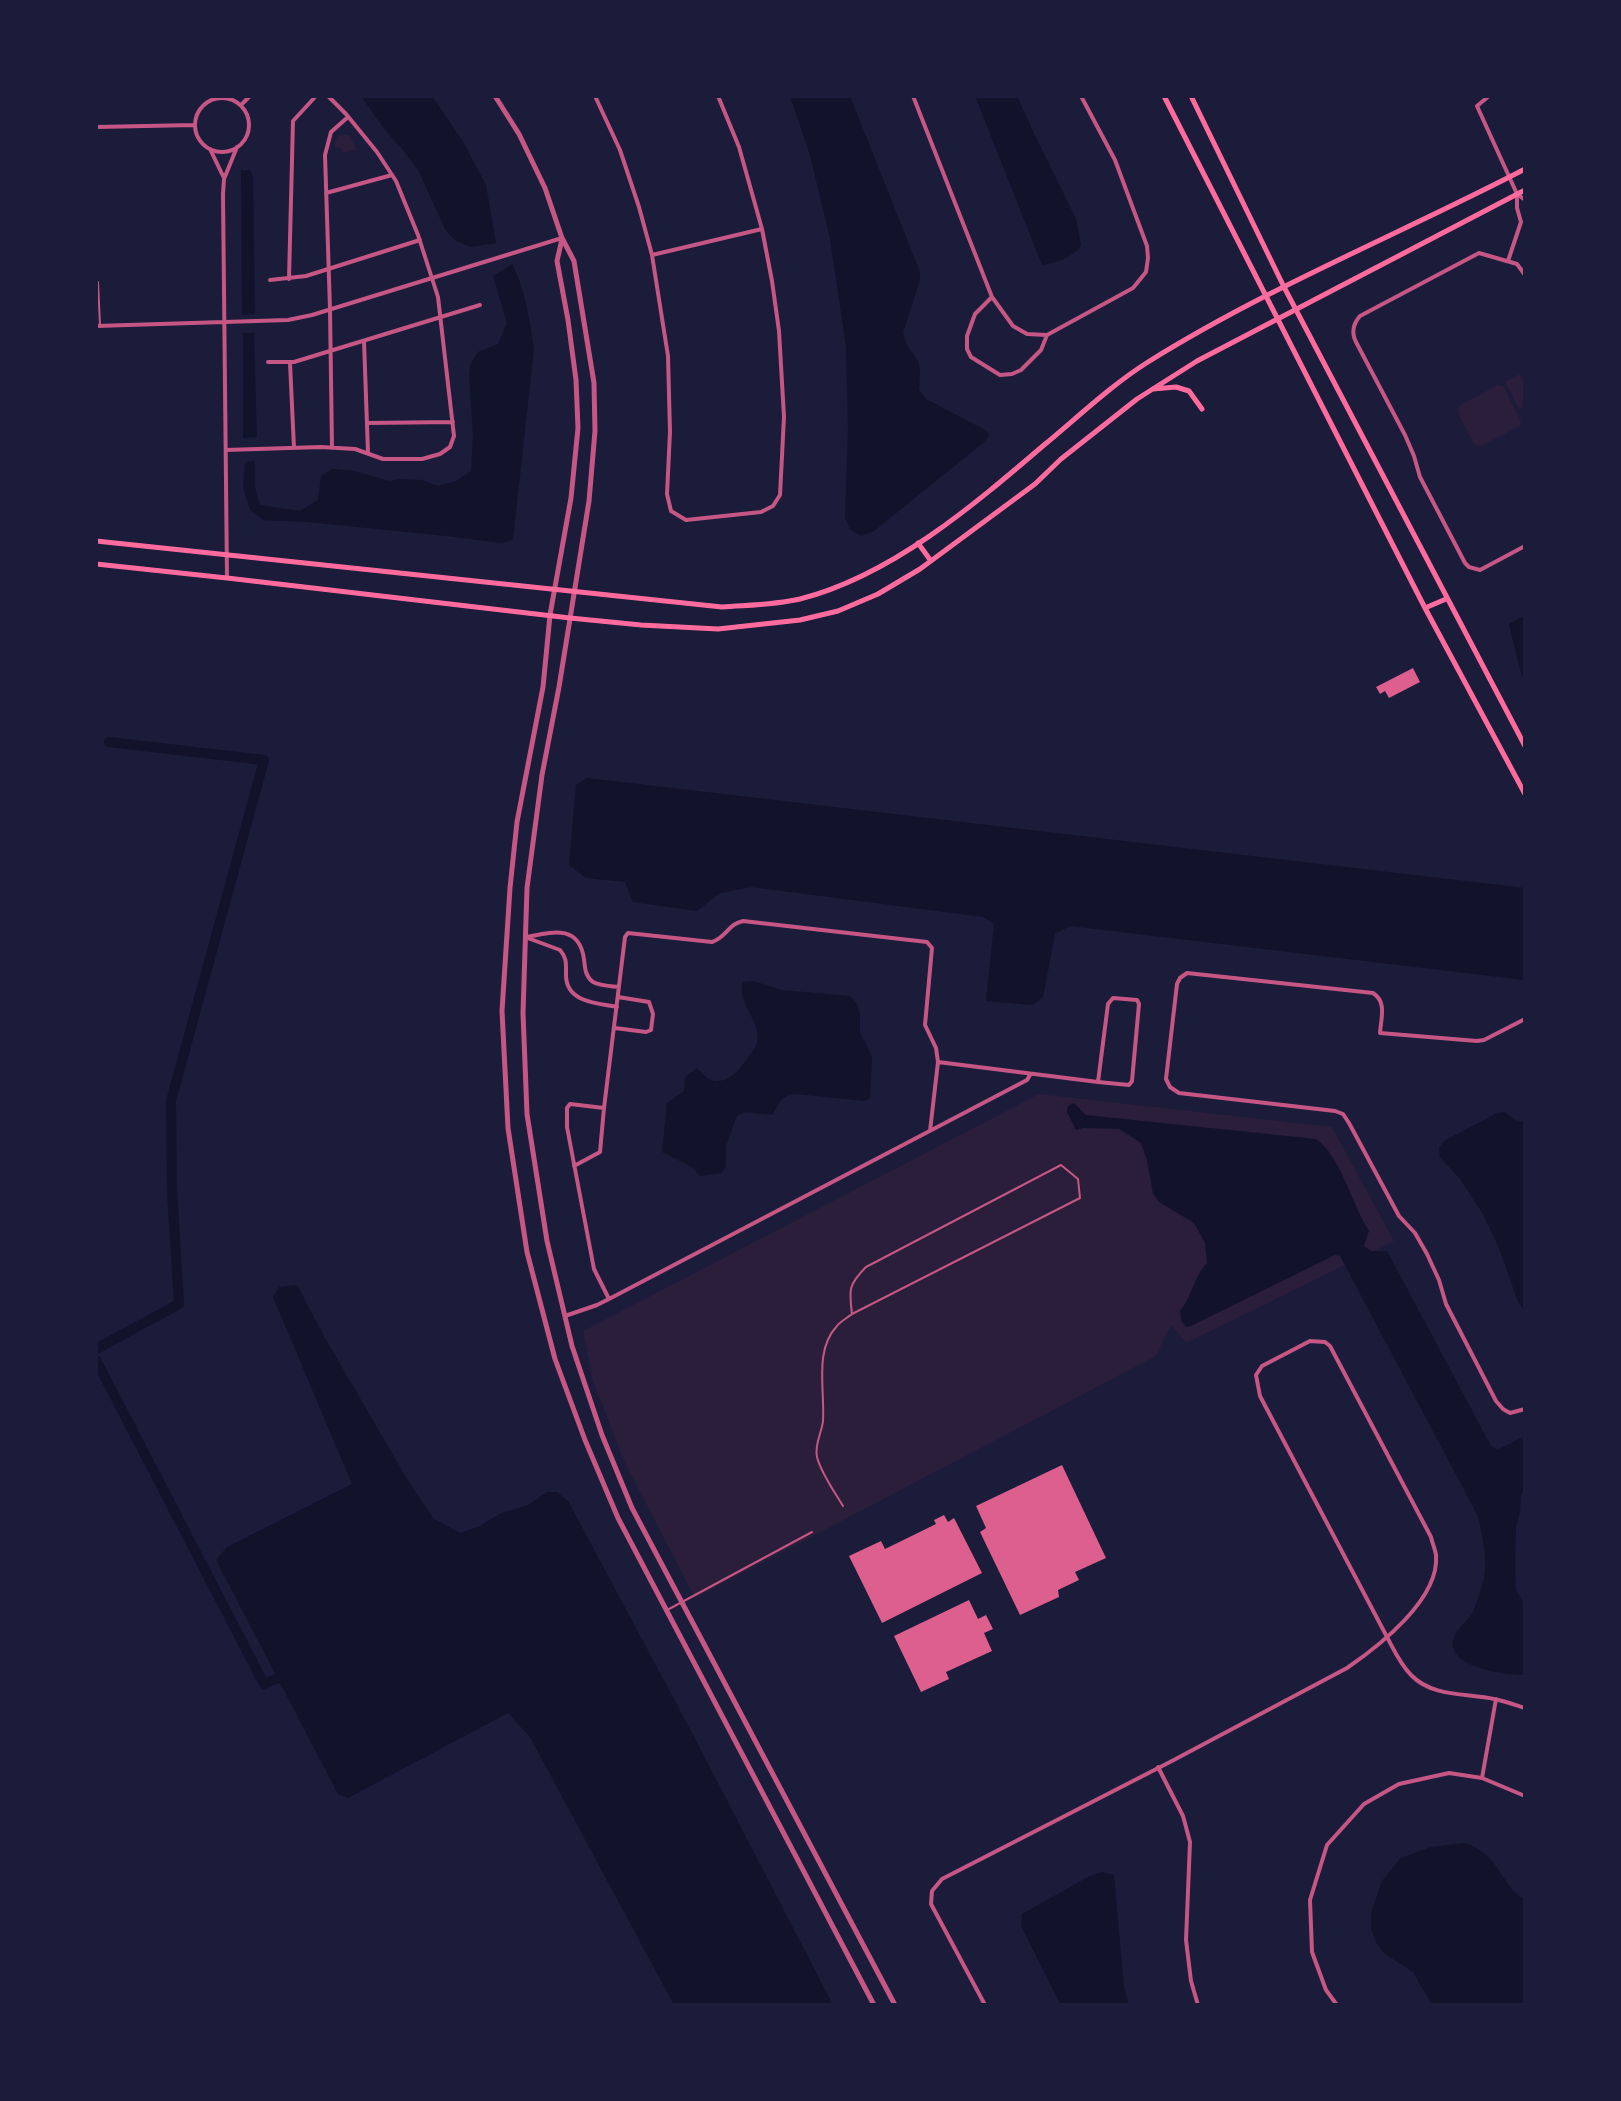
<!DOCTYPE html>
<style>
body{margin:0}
#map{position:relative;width:1621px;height:2101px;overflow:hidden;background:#1b1b3a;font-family:Arial,sans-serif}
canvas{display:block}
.frame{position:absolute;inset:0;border:98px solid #1b1b3a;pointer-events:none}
</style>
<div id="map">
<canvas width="1621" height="2101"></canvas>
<div class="frame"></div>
</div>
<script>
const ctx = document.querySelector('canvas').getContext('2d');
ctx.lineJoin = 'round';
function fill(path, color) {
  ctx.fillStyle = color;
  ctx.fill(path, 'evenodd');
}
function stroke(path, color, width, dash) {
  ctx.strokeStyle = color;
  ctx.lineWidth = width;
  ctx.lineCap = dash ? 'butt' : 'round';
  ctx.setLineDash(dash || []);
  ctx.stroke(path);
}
fill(new Path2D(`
 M338 135H350L357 150 342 153V149L335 147V142Z
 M1520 374 1525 383V406L1519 409 1505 382Z
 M1498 385 1504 387 1521 421 1520 426 1481 446 1474 444 1457 411 1460 405Z
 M1039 1094 1332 1127 1394 1241 1186 1343 1171 1325 1156 1356 695 1598 623 1459 592 1378 583 1331Z`), '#2a1e3b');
fill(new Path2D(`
 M361 96H432L462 140 486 185 496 243 471 247 456 241 446 231 418 170 402 149 385 130Z
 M790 96H850L920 272V280L903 333 907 345 918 361 920 371 919 390 926 399 987 431 989 436 983 443 874 531 861 536 850 529 845 518 848 427 846 347 830 239 810 155Z
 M975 96H1017L1033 131 1076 219 1081 246C1073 257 1056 263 1042 265Z
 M241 170H250L253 176 255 314 242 315Z
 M512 264C525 288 530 322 534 349L513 539 502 543 446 536 308 522 263 520 250 510 243 487 245 462 255 461V487L260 505 300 511 318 500 321 476 332 469 355 471 389 481 400 479 422 480 438 486 456 481 471 471 473 437 469 373 471 363 478 352 498 344 507 323 493 276Z
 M243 333H254L257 437 243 438Z
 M1525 615V681L1521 674 1509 624Z
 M587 778 1525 888V980L1070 926 1055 934 1043 997 1032 1005 986 1001 994 924 983 917 752 887 720 893 697 911 633 902 625 882 586 878 569 865 576 785Z
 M753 981 782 990 850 996 857 1004 860 1014V1033L872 1056 870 1098 865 1101 797 1094C779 1096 781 1102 772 1115L745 1112 737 1116 726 1146V1167L721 1173 700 1176 692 1167 662 1152 667 1103 684 1091 685 1077 697 1068C705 1077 712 1084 724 1080 735 1076 740 1068 747 1059 750 1054 756 1048 757 1043 762 1020 736 1004 743 982Z
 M1074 1103 1086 1115 1316 1139C1341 1156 1352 1205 1369 1231L1364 1246 1371 1251H1387L1491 1446 1497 1450 1525 1436V1487L1521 1496 1520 1512 1516 1527 1515 1569 1516 1590 1525 1606V1675C1505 1675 1443 1667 1454 1637 1458 1627 1468 1621 1473 1612 1477 1602 1482 1587 1484 1577 1488 1557 1482 1535 1478 1516L1340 1256 1335 1255 1191 1326 1186 1327 1181 1320 1180 1311C1192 1297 1194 1276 1207 1263L1205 1243 1194 1223 1159 1202 1153 1194 1147 1160 1141 1143 1119 1129 1083 1128 1076 1130 1067 1112 1068 1106Z
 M1505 1112 1518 1122 1525 1121V1313L1517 1299 1499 1248 1483 1214 1460 1179 1440 1157 1439 1148 1444 1141 1497 1113Z
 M297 1285 325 1338 410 1484 434 1519 460 1533 480 1526 501 1513 528 1505 547 1492H557L568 1501 691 1731 833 2005H674L530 1737 508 1713 348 1798 338 1794 216 1560 227 1547 352 1484 273 1297 279 1287Z
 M1464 1843C1499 1852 1499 1884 1525 1900V2005H1432L1413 1972 1384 1953 1376 1942 1371 1928V1913L1382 1881 1401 1858 1431 1847Z
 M1102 1872 1114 1875 1124 1987 1129 2005H1061L1021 1926 1022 1914 1088 1877Z`), '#12122b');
stroke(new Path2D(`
 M96 1349 179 1304 172 1190 171 1101 264 760 109 742
 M96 1360 264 1684 290 1673`), '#12122b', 10);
fill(new Path2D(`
 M1413 668 1420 682 1389 698 1385 691 1380 694 1376 687Z
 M1062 1465 1106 1558 1075 1572 1079 1580 1058 1590 1059 1597 1020 1615 980 1532 986 1528 976 1506Z
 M944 1515 948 1522 954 1518 982 1573 882 1623 849 1556 881 1541 885 1549 936 1524 934 1520Z
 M969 1600 978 1619 986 1615 993 1629 984 1633 992 1651 946 1672 949 1679 921 1692 894 1636Z`), '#dd5f8e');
stroke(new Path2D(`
 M96 136 97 155
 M98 282 100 325
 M843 1506C834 1491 821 1473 817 1457 814 1445 822 1432 823 1421 825 1390 814 1350 837 1326 841 1321 847 1318 852 1314L1080 1198 1078 1179 1061 1165 866 1267C848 1285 849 1290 852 1314
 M669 1609 812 1532`), '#c65784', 2);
stroke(new Path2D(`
 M595 96 620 150 639 207 652 255 668 356 670 432 667 494 671 511 686 520 761 512 773 506 780 495 784 417 779 331 772 281 762 229 739 147 718 96
 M913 96 992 297 1013 326 1027 334 1047 335 1133 288 1146 272 1148 258 1147 246 1115 160 1081 96
 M1489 96 1477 106 1517 194V208L1521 222 1508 261
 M195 125a27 27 0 1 1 54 0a27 27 0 1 1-54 0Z
 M241 105 250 96
 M96 127 194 125
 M210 149 223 176
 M326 193 392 175
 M1517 194 1525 200
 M652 255 762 229
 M1525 275 1517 264 1479 253 1360 316C1353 324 1351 332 1356 342L1405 435 1414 456 1420 477 1465 563 1469 567 1480 570 1525 546
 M289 279 293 121 316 96
 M270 280 306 276 420 240
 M992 297 975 314 967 336V349L971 357 1000 375 1012 374 1021 370 1041 350 1047 335
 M96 326 288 320 312 315 562 238
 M364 341 368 453
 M268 362H294L480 305
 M290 363 294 448
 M367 423 453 422
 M332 448 330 309 325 155 331 132 348 117
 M226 450 321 447 355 449 383 459H422L440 454 450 447 454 436 438 297 418 235 396 181 377 152 346 114 328 96
 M227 578 223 194 224 179 237 147
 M525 937 560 950C567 958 566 964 566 975 566 1002 596 1003 617 1007
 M527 937C552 932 579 924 584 959 585 968 585 976 593 982 600 986 611 986 619 987
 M1113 998 1137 1000 1139 1004 1132 1081 1129 1085 1098 1082 1108 1004Z
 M1525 1019 1484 1040 1477 1041 1380 1033C1381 1018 1387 1002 1373 993L1187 973 1180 978 1177 984 1166 1079 1170 1087 1179 1093 1335 1111 1343 1114 1349 1123 1399 1216 1415 1233 1427 1254 1439 1280 1446 1304 1496 1401 1503 1409 1510 1413 1525 1409
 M615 1028 646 1032 651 1030 653 1014 649 1002 618 997
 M938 1062 1098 1082
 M574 1166 600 1152 604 1108
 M609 1299 594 1269 567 1127V1108L570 1104 604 1108 625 937 628 933 712 942C726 938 728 924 743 921L927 942 932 948 925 1025 936 1048 938 1062 930 1131
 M565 1316 597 1305 609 1299 1027 1080 1030 1075
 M1158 1767 1183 1816 1190 1842 1186 1940 1191 1981 1198 2005
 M1482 1778 1496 1699
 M985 2005 931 1904 932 1891 942 1879 1170 1762 1347 1668C1379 1646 1440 1599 1436 1555 1435 1549 1432 1542 1431 1537L1330 1346 1325 1342 1310 1341 1262 1366 1256 1375 1260 1396 1387 1637C1394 1650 1400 1664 1411 1675 1432 1697 1466 1693 1494 1699 1505 1701 1515 1705 1525 1708
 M1337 2005 1326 1990 1312 1952 1310 1900 1327 1845 1364 1804 1399 1784 1449 1773 1482 1778 1525 1796`), '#c65784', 4);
stroke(new Path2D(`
 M495 96 519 134 545 188 562 238 574 261 594 383 595 431 589 501 559 687 542 775 527 888 523 1013 527 1114 547 1241 572 1346 602 1435 632 1508 895 2005
 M562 239 557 261 568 320 576 380 578 428 571 498 550 615 543 687 517 822 510 888 502 1011 508 1128 527 1252 555 1359 585 1440 618 1518 874 2005`), '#c65784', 5);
stroke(new Path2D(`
 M1164 96 1425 608 1525 794
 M1191 96 1284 287 1525 746
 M1153 389 1176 387 1189 391 1202 409
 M96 541 722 607C747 605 775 605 800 599 891 576 974 505 1044 445 1078 417 1110 386 1148 362 1268 287 1400 234 1525 169
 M918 543 931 561
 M96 564 227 578 570 618 641 625 718 629 800 620 838 611 878 594 920 569 1035 484 1061 459 1137 399 1197 361 1525 190
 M1425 608 1446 599`), '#ff6b9d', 5);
</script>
